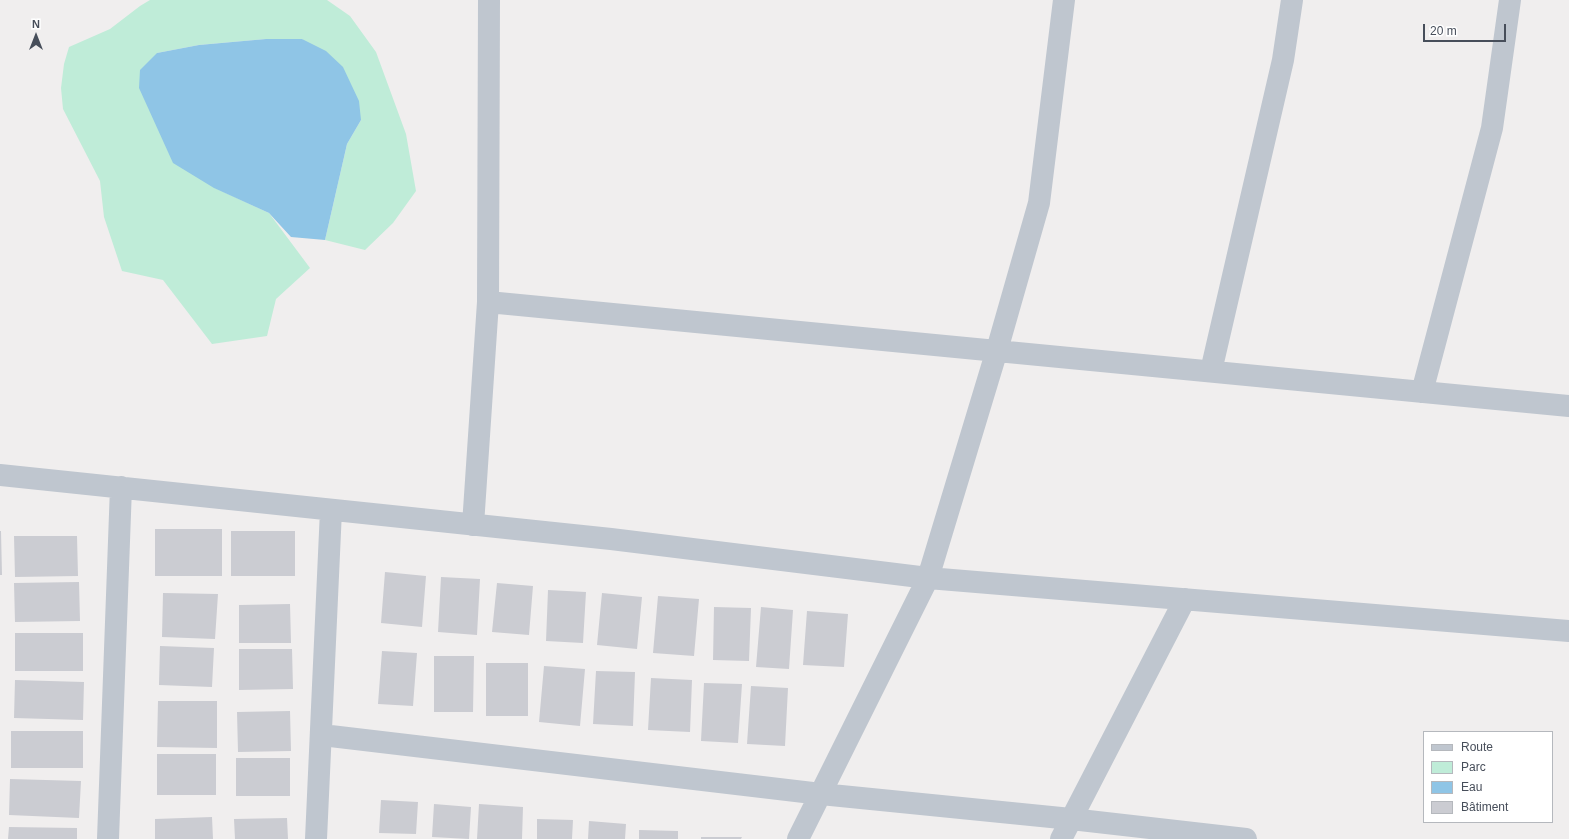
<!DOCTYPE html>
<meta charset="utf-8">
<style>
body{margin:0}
#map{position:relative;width:1569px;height:839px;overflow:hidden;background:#f0eeee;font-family:Helvetica,sans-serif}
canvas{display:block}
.legend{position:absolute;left:1423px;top:731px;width:130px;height:92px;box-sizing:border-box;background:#fff;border:1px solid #b5b8bd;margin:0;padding:5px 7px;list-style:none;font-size:12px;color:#474e5a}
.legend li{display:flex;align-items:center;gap:8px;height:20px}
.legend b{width:20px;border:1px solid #b5b8bd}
.north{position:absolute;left:16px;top:16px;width:40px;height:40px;-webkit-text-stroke:3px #fff;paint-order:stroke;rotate:0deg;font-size:11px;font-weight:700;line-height:16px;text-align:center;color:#474e5a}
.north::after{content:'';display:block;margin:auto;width:14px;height:18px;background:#474e5a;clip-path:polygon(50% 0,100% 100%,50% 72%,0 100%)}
.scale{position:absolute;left:1423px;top:24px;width:83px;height:18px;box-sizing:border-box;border:2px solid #474e5a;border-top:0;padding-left:5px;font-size:12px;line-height:14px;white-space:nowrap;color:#474e5a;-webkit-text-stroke:3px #fff;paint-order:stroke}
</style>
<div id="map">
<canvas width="1569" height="839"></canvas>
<ul class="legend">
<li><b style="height:5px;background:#bfc6cf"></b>Route</li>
<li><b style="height:11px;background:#bfecd8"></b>Parc</li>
<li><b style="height:11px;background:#8fc5e6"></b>Eau</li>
<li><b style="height:11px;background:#cbccd2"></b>Bâtiment</li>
</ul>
<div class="north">N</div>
<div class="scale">20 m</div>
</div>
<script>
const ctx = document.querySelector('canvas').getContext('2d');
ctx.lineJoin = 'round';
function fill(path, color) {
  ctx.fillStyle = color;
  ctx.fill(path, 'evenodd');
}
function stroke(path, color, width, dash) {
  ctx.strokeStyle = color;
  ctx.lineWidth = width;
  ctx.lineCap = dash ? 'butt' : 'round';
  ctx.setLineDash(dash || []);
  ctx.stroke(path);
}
fill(new Path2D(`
 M150 0H327L350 16 376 52 406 134 416 191 393 223 365 250 325 240 347 144 361 120 302 39H266L199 45 157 53 215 188 269 213 310 268 276 299 267 336 212 344 163 280 122 271 104 217 100 181 63 109 61 88 64 64 69 47 110 29 140 6Z`), '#bfecd8');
fill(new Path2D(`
 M266 39H302L326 51 343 67 359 101 361 120 347 144 325 240 291 237 269 213 214 188 173 163 139 88 140 70 157 53 199 45Z`), '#8fc5e6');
fill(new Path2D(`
 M155 529H222V576H155Z
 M0 531H1L2 575H0Z
 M231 531H295V576H231Z
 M14 536H77L78 576 15 577Z
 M385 572 426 576 422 627 381 623Z
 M441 577 480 579 477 635 438 632Z
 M79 582 80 621 15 622 14 583Z
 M497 583 533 586 529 635 492 632Z
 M548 590 586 592 583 643 546 641Z
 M163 593 218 594 215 639 162 637Z
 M602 593 642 597 637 649 597 645Z
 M658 596 699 599 694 656 653 653Z
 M290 604 291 643H239V605Z
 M714 607 751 608 749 661 713 660Z
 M761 607 793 610 789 669 756 667Z
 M807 611 848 614 844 667 803 665Z
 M15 633H83V671H15Z
 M160 646 214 648 212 687 159 685Z
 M239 649H292L293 689 239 690Z
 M382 651 417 653 413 706 378 704Z
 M434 656H474L473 712H434Z
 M486 663H528V716H486Z
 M544 666 585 669 580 726 539 722Z
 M596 671 635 672 633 726 593 724Z
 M651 678 692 680 690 732 648 730Z
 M15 680 84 682 83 720 14 718Z
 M704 683 742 684 738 743 701 741Z
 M751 686 788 688 785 746 747 744Z
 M158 701H217V748L157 747Z
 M290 711 291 751 238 752 237 712Z
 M11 731H83V768H11Z
 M157 754H216V795H157Z
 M236 758H290V796H236Z
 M10 779 81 781 79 818 9 815Z
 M381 800 418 802 416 834 379 833Z
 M434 804 471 807 469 839 432 837Z
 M479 804 523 807 522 839H477Z
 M212 817 213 839H155V819Z
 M287 818 288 839H235L234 819Z
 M537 819 573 820 572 839H537Z
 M589 821 626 824 625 839H588Z
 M9 827 77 828V839H8Z
 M639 830 678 831V839H639Z
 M701 837H742L741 839H701Z`), '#cbccd2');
stroke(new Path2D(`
 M488 302 1569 406
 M1211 371 1283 60 1292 0
 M1422 392 1492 128 1510 0
 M0 475 611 539 928 578 1569 631
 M473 525 488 302 489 0
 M322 735 821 794 1071 819 1246 839
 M108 839 121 487
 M316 839 331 510
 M798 839 928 578 997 350 1039 203 1064 0
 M1061 839 1185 599`), '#bfc6cf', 22);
</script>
